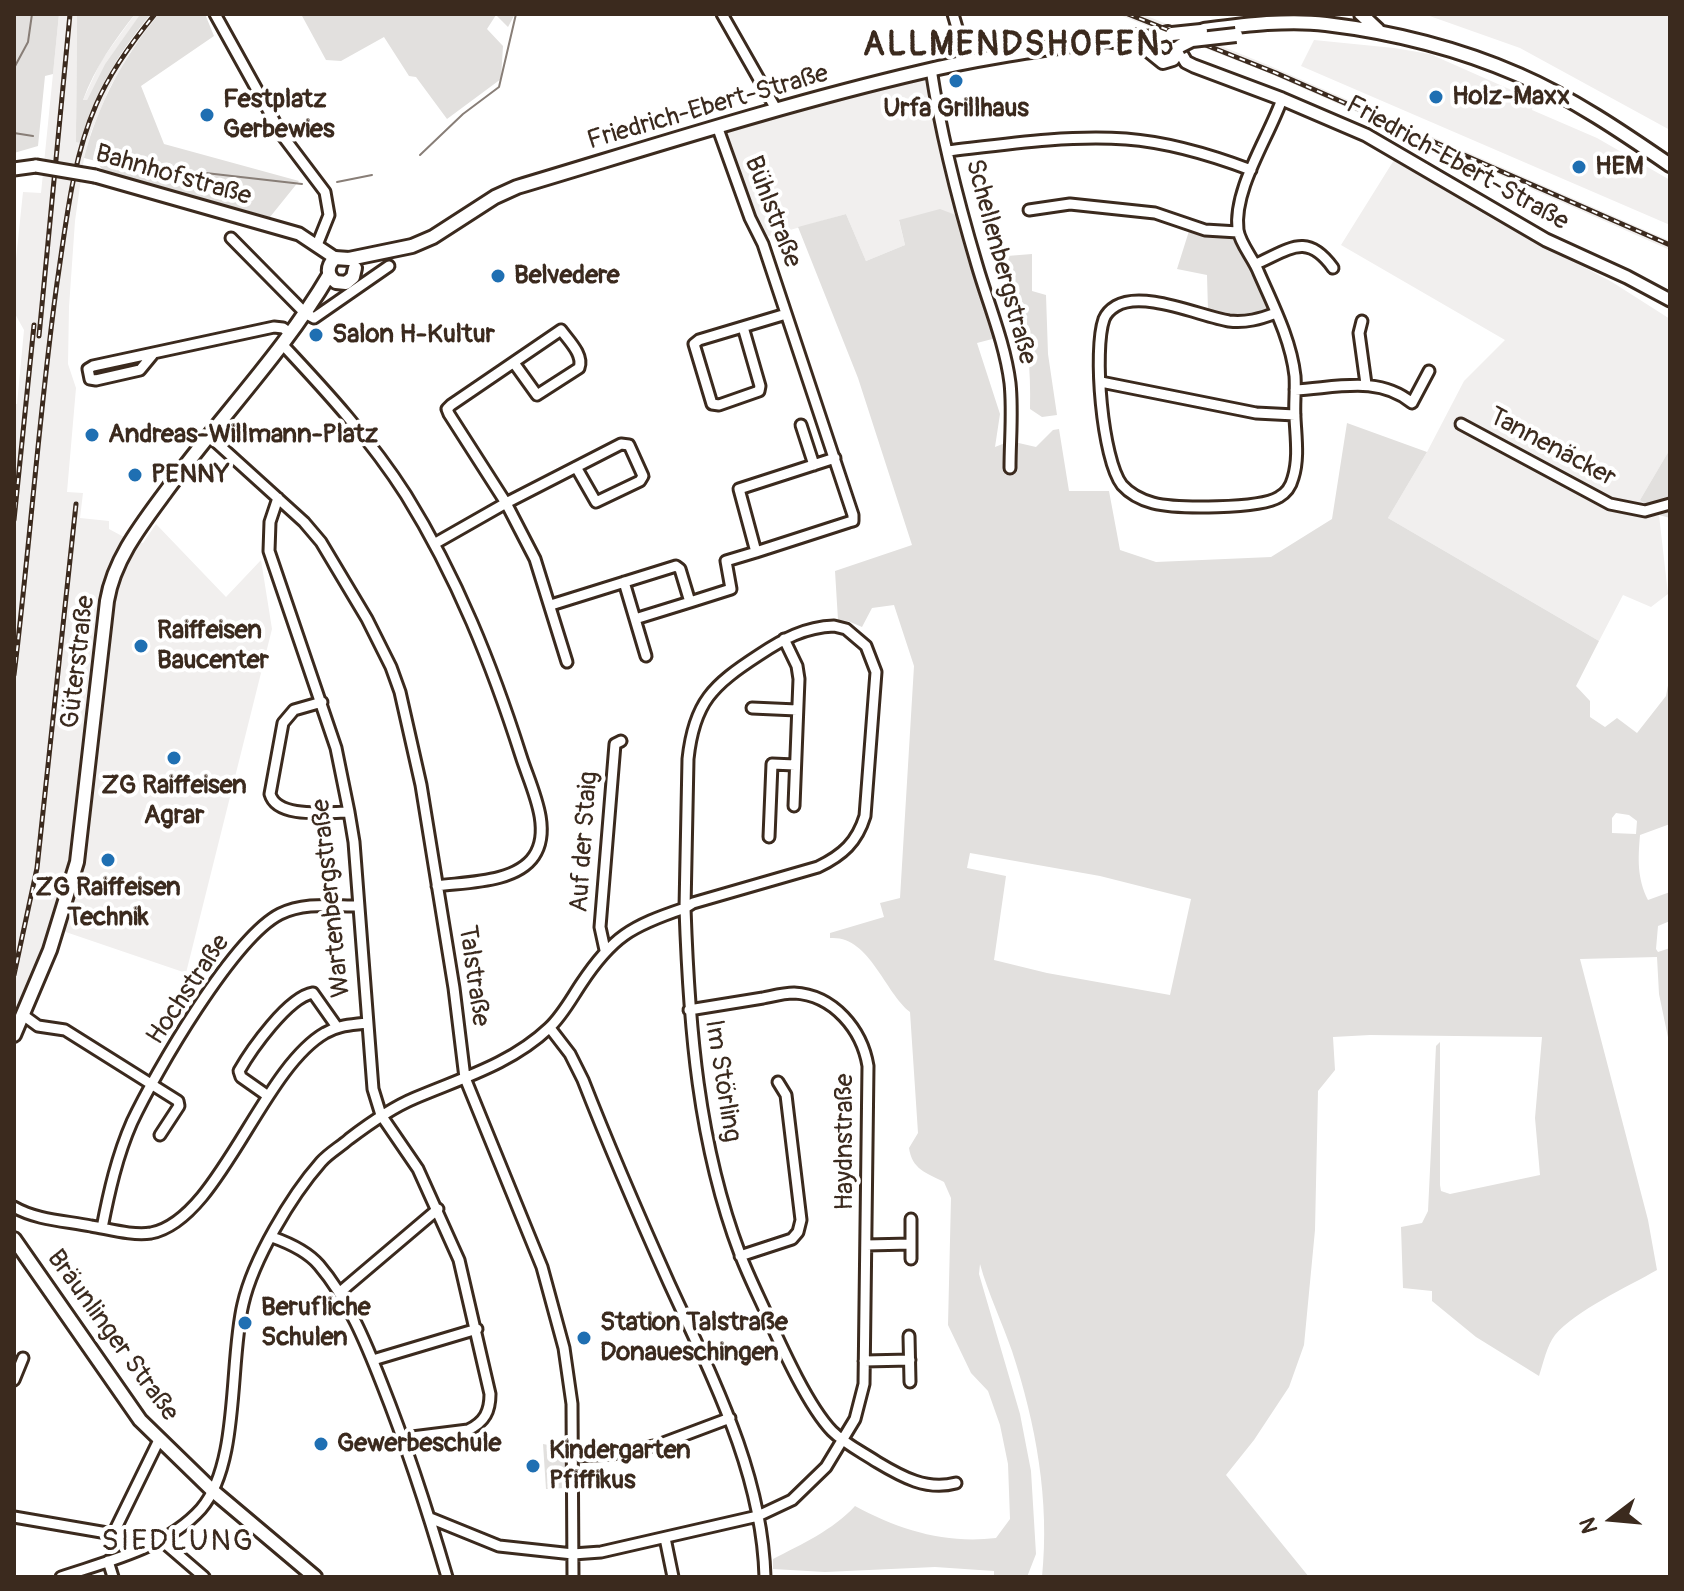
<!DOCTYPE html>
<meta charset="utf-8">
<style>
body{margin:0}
#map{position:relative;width:1684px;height:1591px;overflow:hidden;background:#fff;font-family:Pangolin,sans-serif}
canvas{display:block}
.frame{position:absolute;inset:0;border:16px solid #3b2a1e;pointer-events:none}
.north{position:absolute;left:1572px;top:1479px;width:80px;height:80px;-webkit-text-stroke:6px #fff;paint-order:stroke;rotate:254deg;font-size:22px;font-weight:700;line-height:32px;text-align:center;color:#3b2a1e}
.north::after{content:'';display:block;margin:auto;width:28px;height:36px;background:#3b2a1e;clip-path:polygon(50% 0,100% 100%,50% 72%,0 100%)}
</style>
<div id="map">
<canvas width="1684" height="1591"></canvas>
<div class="frame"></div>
<div class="north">N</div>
</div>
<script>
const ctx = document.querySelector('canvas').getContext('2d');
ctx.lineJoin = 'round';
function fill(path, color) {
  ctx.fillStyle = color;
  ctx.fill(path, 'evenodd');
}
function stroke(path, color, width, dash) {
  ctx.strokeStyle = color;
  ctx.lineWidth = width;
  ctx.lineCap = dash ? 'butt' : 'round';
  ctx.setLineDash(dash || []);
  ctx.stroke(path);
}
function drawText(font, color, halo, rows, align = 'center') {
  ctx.font = font + ' Pangolin,sans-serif';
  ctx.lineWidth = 8;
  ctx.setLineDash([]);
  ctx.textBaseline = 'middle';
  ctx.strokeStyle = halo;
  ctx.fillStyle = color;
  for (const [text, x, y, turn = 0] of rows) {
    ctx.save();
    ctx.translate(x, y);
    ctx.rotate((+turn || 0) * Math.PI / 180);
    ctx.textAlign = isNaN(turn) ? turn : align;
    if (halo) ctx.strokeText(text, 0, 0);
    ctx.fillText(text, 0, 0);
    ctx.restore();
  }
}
fill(new Path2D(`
 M59 14H77L76 118 79 143 92 105 112 67 151 14H159L129 54 109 89 91 132 84 158 75 221 69 307 68 364 76 388 67 492 83 493 80 518 109 521V529L122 536 143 543 156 524 226 597 261 560 272 629 186 973 54 928 14 1024V404H17L24 330 14 312V278L23 192 41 193Z
 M135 14H141L105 64 87 100H83L101 61Z
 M1117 14H1139L1152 18 1268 65 1670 241V250L1266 72Z
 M1424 14H1670V130L1520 48Z
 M1314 40 1394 48 1430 54 1534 100 1532 110 1597 138 1670 180V225L1301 66Z
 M930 75 961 217 899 221 905 245 866 261 846 214 762 238 722 129Z
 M1394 160 1489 217 1612 282 1670 319V449L1640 500 1659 515 1668 594 1651 607 1623 595 1599 641 1388 518 1427 452 1464 381 1505 340 1341 245Z`), '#f1efee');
fill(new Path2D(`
 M14 14H59L53 74 45 76 38 146 14 153Z
 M77 14H135C114 41 95 67 83 100H87L105 64 139 16 151 14C119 52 93 95 80 143L76 142Z
 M159 14H205L214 36 141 86 164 144 299 181 270 217 104 172 96 161 84 158C98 104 124 56 159 14Z
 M301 14H515L508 27 496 15 487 29 503 46 501 79 447 119 416 77 409 76 384 37 341 61 326 60Z
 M940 209 961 217 996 338 977 343 1000 414 995 447 1010 441 1036 447 1053 430 1059 429 1069 491H1109L1120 550 1156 562 1271 557 1332 519 1347 423 1427 452 1388 518 1599 641 1576 686 1590 701V717L1605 727 1617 718 1637 733 1666 696 1670 675V824L1640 835C1638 859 1637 878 1648 900L1670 892V921L1658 926 1656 949 1658 952 1670 948V1047L1659 994 1657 957 1580 959 1648 1220 1657 1270C1629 1286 1575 1311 1555 1335 1547 1345 1543 1364 1539 1376L1476 1337 1432 1301V1291L1403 1288 1401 1227 1422 1223 1428 1211 1436 1046 1440 1042V1185L1441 1191 1450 1194 1540 1175 1535 1118 1542 1037 1370 1035 1333 1037 1335 1070 1318 1091 1315 1230 1304 1345 1289 1387 1254 1440 1226 1475 1309 1577H1042C1050 1501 1036 1424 1012 1351 1002 1322 988 1293 980 1264L979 1274 1020 1414 1031 1471 1036 1554 1027 1577H994V1571L935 1567 825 1572 773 1569V1559C802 1544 833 1530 855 1506 899 1530 945 1544 996 1538L1010 1519 1008 1464 1000 1425 988 1391 971 1373 948 1325 951 1198 944 1182C926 1173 912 1169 909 1148L918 1133 910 1012C884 991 869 935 830 938V933L884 917 880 903 900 898 914 666 894 605 872 608 862 627 848 621 838 620 835 571 912 545 858 378 798 227 846 214 866 261 905 245 899 220ZM1616 813 1629 815 1637 821 1636 834 1612 833V818ZM970 853 1100 876 1191 899 1170 995 1047 973 994 960 1006 876 967 868Z
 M987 211 991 226 1001 231 1007 256 1032 254V291L1046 295 1048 354 1057 415 1042 417 1030 409C1031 371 1028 329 1015 292 1005 261 987 245 987 211Z
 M1189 231 1236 236 1253 265 1272 310C1248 318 1232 318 1208 311L1207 275 1177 269Z
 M1670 449V518L1659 515 1640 500Z
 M543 1444 565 1448V1488L546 1489Z`), '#e2e0de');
stroke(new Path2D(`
 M14 68 28 42 32 14
 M14 133 33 136
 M102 150 153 167 302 184
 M420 155 463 114 499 87 516 14
 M337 182 372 175`), '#887e77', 2);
const minor = new Path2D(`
 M215 14 282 135 325 192 329 215 317 245
 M722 14 776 109
 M953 14 967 62
 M931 69C941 135 958 201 977 265 988 303 1005 343 1010 383 1013 411 1010 440 1010 468
 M717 126 750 218 763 244 853 515V521L849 522 756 552 739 489 835 458
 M948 151C1007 144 1067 135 1126 139 1166 142 1214 156 1251 170
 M1029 210 1070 204 1155 213 1205 230 1238 232
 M231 238 305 313 314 318 389 266
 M1256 264C1290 249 1307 232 1333 268
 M1276 313C1260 319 1246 323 1229 321 1200 316 1143 290 1116 306 1111 309 1106 314 1104 319 1093 350 1102 459 1122 485 1130 494 1142 500 1153 503 1176 509 1260 509 1279 497 1286 493 1291 486 1293 478 1299 459 1296 438 1295 418 1294 404 1296 390 1295 376 1291 340 1273 305 1259 273 1254 259 1240 244 1238 230 1233 189 1269 137 1282 99
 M1362 321 1359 333 1366 384
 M743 327 760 386 759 391 719 405 712 404 694 344 699 340 786 314
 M282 344C326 391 371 440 406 495 457 577 492 665 521 756 530 785 553 828 534 856 516 883 466 882 437 886
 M154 353 140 370 96 380 90 379 88 369 93 366 274 327 283 328 290 333
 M514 363 537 395 579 368C584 355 569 341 561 330L451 405 447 409 449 414 506 503 621 444 629 445 643 476 640 481 596 502 576 467
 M1101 382 1256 413 1295 415
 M1295 390C1336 388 1378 375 1412 403L1429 371
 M1461 424 1610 504 1645 511 1670 504
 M801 425 814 465
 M208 435 304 522 321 542 367 619 391 667 400 692 421 785 454 988 465 1078 542 1267 564 1348 572 1404 573 1577
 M278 498 270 522 269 551 336 748 349 812 354 842 373 1089 381 1115 418 1169 459 1260 490 1394C490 1411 485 1422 468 1430L404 1438
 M434 544 506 503 535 559 567 662
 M624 582 646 656
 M551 605 676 566 680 569 690 602 731 589 726 561 756 552
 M635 619 690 602
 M834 626 846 629 866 646 876 672 865 816C857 842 843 855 818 867L693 903 685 908 688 759C694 702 713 685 759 655 783 639 805 627 834 626Z
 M784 639 797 666 799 679 794 806
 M322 702 294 710 283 723 270 794C277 819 327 812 349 812
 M752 708 797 710
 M769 837 772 764 795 765
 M605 950 600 927 615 744 621 741
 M23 1015 38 1026 65 1030 178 1101 179 1106 160 1135
 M550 1028 570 1054 583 1080C610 1149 639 1216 669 1283 712 1377 762 1472 765 1577
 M268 1096 241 1077 239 1071C251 1050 288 997 313 993L337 1027
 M14 1207C36 1220 66 1221 91 1226 109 1229 133 1236 151 1233 219 1220 261 1070 325 1033 338 1025 352 1025 366 1023
 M911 1219V1259
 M102 1228C109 1192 117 1156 132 1122 155 1073 233 938 280 914 304 902 332 906 358 906
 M272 1237C289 1243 307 1251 319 1265 348 1299 366 1343 382 1384 407 1447 428 1512 447 1577
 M866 1245 911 1244
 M740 1256 792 1239 798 1232 801 1220 786 1095 778 1082
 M339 1293 438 1209
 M909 1336 910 1382
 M373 1360 477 1329
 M864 1361 910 1360
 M14 1380 23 1358
 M573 1456 613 1454 658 1445 730 1418
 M14 1517 113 1534 128 1553
 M430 1518 499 1546 573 1554 601 1552 758 1516 792 1500 826 1467 855 1419 864 1384 868 1066C862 1030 834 995 794 993 784 993 773 996 763 998 738 1002 713 1006 689 1010
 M113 1534 159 1440
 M665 1538 673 1577
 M161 1540 204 1577
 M108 1561 113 1577
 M61 1577C108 1561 166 1548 201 1509 240 1464 229 1362 243 1304 253 1260 291 1196 321 1162 329 1153 340 1147 349 1139 370 1123 391 1108 415 1098 462 1078 511 1064 549 1028 562 1016 571 999 581 984 612 937 631 926 685 908 689 1026 698 1143 740 1254 748 1275 758 1295 767 1315 782 1348 808 1406 832 1431 845 1444 862 1452 877 1462 902 1477 927 1491 956 1483`);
const tertiary = new Path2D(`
 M1179 50 1186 62 1194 66 1282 99 1366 135 1546 240 1627 277 1670 300
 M14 169 36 166
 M95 176 299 234 335 258`);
const secondary = new Path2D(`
 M1361 14 1378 30
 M1204 30C1243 25 1287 19 1326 24 1392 32 1457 48 1519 75 1572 98 1622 132 1670 165
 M355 268 353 277 346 283 336 282C326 275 327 266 335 258L349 259 412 246 433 237 495 197 517 187C651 147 784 104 921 72 982 57 1045 49 1107 40L1123 35 1149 38 1168 33 1177 39 1179 50 1173 59 1163 62 1142 45 1107 40
 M14 1035 50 950 77 862 107 601C114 559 142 524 167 490 220 417 284 352 329 275
 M14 1239 140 1420 213 1491 315 1577`);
stroke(minor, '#3b2a1e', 15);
stroke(tertiary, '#3b2a1e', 17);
stroke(secondary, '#3b2a1e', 18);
stroke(minor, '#fff', 9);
stroke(tertiary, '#fff', 11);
stroke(secondary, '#fff', 12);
const rail = new Path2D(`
 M1128 14 1276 73 1670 245
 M39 336 70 14
 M14 520 34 325
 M14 675C30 545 39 413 57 283 66 224 72 160 96 105 110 72 132 42 155 14
 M14 975 37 868 76 504`);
stroke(rail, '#3b2a1e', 5);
stroke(rail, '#fff', 2, [6]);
const tertiaryBridge = new Path2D(`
 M36 166 95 176`);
const secondaryBridge = new Path2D(`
 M1172 34 1201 31
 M1180 46 1192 40 1236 35`);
stroke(tertiaryBridge, '#3b2a1e', 17, []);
stroke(secondaryBridge, '#3b2a1e', 18, []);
stroke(tertiaryBridge, '#fff', 11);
stroke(secondaryBridge, '#fff', 12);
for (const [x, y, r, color] of [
 [956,81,8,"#1f6fb2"],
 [1436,97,8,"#1f6fb2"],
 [207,115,8,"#1f6fb2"],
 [1579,167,8,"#1f6fb2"],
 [498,276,8,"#1f6fb2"],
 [316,335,8,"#1f6fb2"],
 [92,435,8,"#1f6fb2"],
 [135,475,8,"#1f6fb2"],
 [141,646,8,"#1f6fb2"],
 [174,758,8,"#1f6fb2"],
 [108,860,8,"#1f6fb2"],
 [245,1323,8,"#1f6fb2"],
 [584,1338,8,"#1f6fb2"],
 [321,1444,8,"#1f6fb2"],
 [533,1466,8,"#1f6fb2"]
]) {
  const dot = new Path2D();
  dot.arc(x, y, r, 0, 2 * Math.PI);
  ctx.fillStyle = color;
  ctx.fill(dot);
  stroke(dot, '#fff', 3);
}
drawText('bold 26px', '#3b2a1e', '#fff', [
 ["Holz-Maxx",1452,97],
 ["Festplatz",223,100],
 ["Gerbewies",223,130],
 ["Urfa Grillhaus",956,109,"center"],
 ["HEM",1595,167],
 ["Belvedere",514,276],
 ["Salon H-Kultur",332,335],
 ["Andreas-Willmann-Platz",108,435],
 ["PENNY",151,475],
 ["Raiffeisen",157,631],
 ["Baucenter",157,661],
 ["ZG Raiffeisen",174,786,"center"],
 ["Agrar",174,816,"center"],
 ["ZG Raiffeisen",108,888,"center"],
 ["Technik",108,918,"center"],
 ["Berufliche",261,1308],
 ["Schulen",261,1338],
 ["Station Talstraße",600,1323],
 ["Donaueschingen",600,1353],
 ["Gewerbeschule",337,1444],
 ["Kindergarten",549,1451],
 ["Pfiffikus",549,1481]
], 'left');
drawText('26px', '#3b2a1e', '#fff', [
 ["Friedrich-Ebert-Straße",708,108,-16],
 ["Friedrich-Ebert-Straße",1457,164,29],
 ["Bahnhofstraße",173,176,16],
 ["Bühlstraße",772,212,69],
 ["Schellenbergstraße",1000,262,75],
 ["Tannenäcker",1552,448,28],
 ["Güterstraße",79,662,-83],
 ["Auf der Staig",585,842,-86],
 ["Wartenbergstraße",332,898,-96],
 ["Talstraße",473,976,82],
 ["Hochstraße",189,990,-56],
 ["Im Störling",722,1081,81],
 ["Haydnstraße",845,1142,-90],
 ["Bräunlinger Straße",112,1336,54]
]);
ctx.letterSpacing = '2px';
drawText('30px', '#3b2a1e', '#fff', [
 ["SIEDLUNG",178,1542]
]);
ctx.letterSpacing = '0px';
ctx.letterSpacing = '2px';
drawText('bold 34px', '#3b2a1e', '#fff', [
 ["ALLMENDSHOFEN",1012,46]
]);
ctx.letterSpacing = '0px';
</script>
